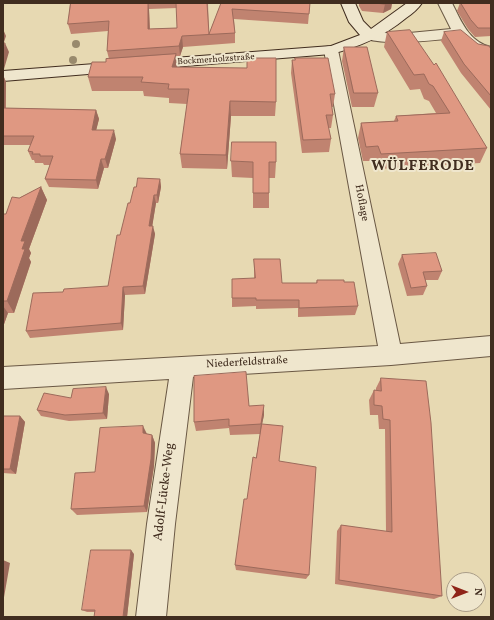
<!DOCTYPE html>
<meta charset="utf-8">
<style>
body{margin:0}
#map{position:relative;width:494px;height:620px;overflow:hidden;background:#e7d9b2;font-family:Vollkorn,serif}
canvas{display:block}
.frame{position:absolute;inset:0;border:4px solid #412d1f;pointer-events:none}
.north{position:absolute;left:446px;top:572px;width:40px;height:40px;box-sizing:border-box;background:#efe6cd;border:1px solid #a99c87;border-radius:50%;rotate:90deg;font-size:11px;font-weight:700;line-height:16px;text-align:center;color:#412d1f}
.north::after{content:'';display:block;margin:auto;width:14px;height:18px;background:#8f2418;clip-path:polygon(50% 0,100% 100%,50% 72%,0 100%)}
</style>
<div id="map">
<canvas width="494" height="620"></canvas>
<div class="frame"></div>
<div class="north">N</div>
</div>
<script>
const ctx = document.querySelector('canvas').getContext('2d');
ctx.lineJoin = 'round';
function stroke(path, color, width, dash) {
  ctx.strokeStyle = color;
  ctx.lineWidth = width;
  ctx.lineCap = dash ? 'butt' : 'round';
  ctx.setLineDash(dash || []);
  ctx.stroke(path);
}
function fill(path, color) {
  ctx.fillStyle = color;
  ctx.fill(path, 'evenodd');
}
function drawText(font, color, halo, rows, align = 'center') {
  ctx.font = font + ' Vollkorn,serif';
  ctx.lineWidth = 4;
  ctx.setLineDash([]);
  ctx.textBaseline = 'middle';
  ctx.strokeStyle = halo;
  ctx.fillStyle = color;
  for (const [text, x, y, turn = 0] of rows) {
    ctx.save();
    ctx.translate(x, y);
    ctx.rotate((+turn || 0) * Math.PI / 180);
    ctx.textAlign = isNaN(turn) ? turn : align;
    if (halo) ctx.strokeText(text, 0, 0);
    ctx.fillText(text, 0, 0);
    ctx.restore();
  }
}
const street = new Path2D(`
 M438 3H452C461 21 469 42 491 47V55L476 52 458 38C428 40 395 46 366 39L364 36 366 33 371 32 399 34 451 29Z
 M331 46 336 47 338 50 400 344 491 336V356L391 365 193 377 175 524 166 617H136L147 524 169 379 3 389V367L378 346 324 50 326 47Z`);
const secondary = new Path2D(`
 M341 3H355L363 21 371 29 407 3H422C418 9 412 14 406 18 383 37 359 47 331 54L3 81V71L331 46 360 35 349 22Z`);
stroke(street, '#6a5844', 2);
stroke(secondary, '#412d1f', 2);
fill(street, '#efe6cd');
fill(secondary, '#efe6cd');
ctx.fillStyle = '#998a6d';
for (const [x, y] of [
 [76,44],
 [73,60]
]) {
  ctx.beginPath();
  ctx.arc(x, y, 4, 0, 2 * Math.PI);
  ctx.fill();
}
fill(new Path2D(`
 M64 3H208L209 34 221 3H310L308 24 234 19 235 33V43L183 47 180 56H176L177 67 276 102 275 116H231L227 169 182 168 180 154 187 104 169 103V98L144 96 143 91H92L88 77 109 59 107 51 108 31 71 34 68 24 70 4H64ZM177 8V28L150 29 149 9Z
 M359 3H392L391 9 383 13 362 11 359 6Z
 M460 3H491V36L475 37 468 29 457 11Z
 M410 30 487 148 480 163 377 169 375 161H363L358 138 361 123 394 121 396 116 436 113 429 101 424 99 420 89 410 90 384 47 387 32Z
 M444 32 491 49V110L461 73 441 41Z
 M344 47 378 93 374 107H352L342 61Z
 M292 60 335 94 333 107H331L333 115 331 128H328L331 139 329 152 302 153 291 73Z
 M3 75 6 82V108L96 110 99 119 96 130 116 139 108 168H104L98 189 49 187 45 179 50 165H44L43 163H35L34 160H32L28 151 31 145H3Z
 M231 161 276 162 275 178H269V208H253V178L232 177Z
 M160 179 161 187 158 203H156L152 226 155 234 145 294 125 295 123 330 30 338 26 331 63 292 108 286 120 235 130 203 136 187Z
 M41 187 47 200 29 249 31 253 29 258 31 262 14 313H8L3 327V214H6L19 198Z
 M402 255 442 271 438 280H425L427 286 423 295 407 296 398 264Z
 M254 259 282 283H316L317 280 344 282 358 306 355 315 298 317V308L256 309V306L232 307V298L254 278Z
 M381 378 442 596 434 599 335 584 337 531 341 525 386 532 385 429H379L378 415H370L369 400 374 390H376V388Z
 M109 394 107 419 69 421 41 416 37 410 71 398Z
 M249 406 264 415 262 424 279 461 309 575 306 579 236 570 235 565 256 458 260 434 230 435 229 428 196 431 194 422Z
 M3 416H20L25 422 16 474 3 473Z
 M146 434 152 435 155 443 154 466 147 512 77 515 71 509 95 472Z
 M134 554 127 617H94L95 612H87L82 610Z`), '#c08370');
fill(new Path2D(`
 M148 3 149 9 150 39 148 29Z
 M387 3H392L391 9 383 13 385 4Z
 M3 29 6 36 3 45Z
 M182 36 183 47 180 56 179 46Z
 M5 43 9 52 4 69 3 70V51Z
 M176 54 177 68 172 67Z
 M3 75 6 82 5 120 3 115Z
 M230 101 231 116 227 169 226 155Z
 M96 110 99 119 94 139 92 130Z
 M114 130 116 139 108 168 105 159Z
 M101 159 104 168 98 189 96 180Z
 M160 179 161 187 158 203 157 195Z
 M41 187 47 200 29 249 31 253 29 258 31 262 14 313 7 301 22 249 21 241Z
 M154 195 156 203 151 234 149 226Z
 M153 226 155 234 145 294 143 286Z
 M123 287 125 295 123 330 121 323Z
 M3 306 8 313 3 327Z
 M106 387 109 394 107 419 103 413Z
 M264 405V415L260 434 261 424Z
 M20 416 25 422 16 474 10 469Z
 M143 426 147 434 143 433Z
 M152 435 155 443 154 466 147 512 144 506Z
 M131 550 134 554 127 617H123Z
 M3 560 10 563 3 603Z`), '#9c6a5b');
const building = new Path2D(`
 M71 3H148V29L177 28 176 3H207L209 34 221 3H310L309 14 232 9 235 33 182 36 179 46 107 51 109 21 68 24Z
 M376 3H387L385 4Z
 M461 3H491V28H478L471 20Z
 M410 30 434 65 436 63 487 148 381 154 378 146 366 147 361 123 398 121 396 116 450 113 433 86 429 84 424 74 414 75 387 32Z
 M461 30 478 44 489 46 491 49V96L464 64 444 32Z
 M3 43H5L3 51Z
 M344 47H367L378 93H354Z
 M176 54 172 67 247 68V58H276V102L230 101 226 155 180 154 189 89H168L169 84 141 82 143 77H88L92 62H106V59Z
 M295 58H328L335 94H330L333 115H326L331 139 303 140 292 60H295Z
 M3 108 96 110 92 130H114L105 159H101L96 180 45 179 53 156H40V154H32L33 152 28 151 34 136H3Z
 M232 142H276V162H269V193H253V162L231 161Z
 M138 178 160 179 157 195H154L149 226H153L143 286 123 287 121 323 26 331 33 293 63 292 64 289 108 286 117 235H120L128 203H130L134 187H136Z
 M41 187 21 241H25L22 249H25L7 301H3V214H6L12 197 19 198Z
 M436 253 442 271 423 272 427 286 411 288 402 255Z
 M254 259H280L282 283H317V280H344V282H354L358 306 299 308V300H256V298H232V279L255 278Z
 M246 372 249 406 264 405 261 424 229 426V419L194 422V376Z
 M381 378 426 381 431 423 442 596 339 580 341 525 392 532 390 420 383 419 382 406 374 405V390L381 391Z
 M106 387 103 413 65 415 37 410 44 393 71 398 73 389Z
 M3 416H20L10 469H3Z
 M262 424 283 426 279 461 316 467 309 575 235 565 244 499H247L253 457 256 458Z
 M143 426V433L152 435 151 459 144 506 71 509 75 473 95 472 100 428Z
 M91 550H131L123 617H94L95 610H82Z`);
fill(building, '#df9882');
stroke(building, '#9c6a5b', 1);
drawText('9px', '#412d1f', '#efe6cd', [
 ["Bockmerholzstraße",216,60,-4]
]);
drawText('11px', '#412d1f', '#efe6cd', [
 ["Hoflage",361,203,79],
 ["Niederfeldstraße",247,363,-3]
]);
drawText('13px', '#412d1f', '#efe6cd', [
 ["Adolf-Lücke-Weg",165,492,-83]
]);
ctx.letterSpacing = '1px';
drawText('bold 15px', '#412d1f', '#efe6cd', [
 ["WÜLFERODE",423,167]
]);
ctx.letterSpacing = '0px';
</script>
